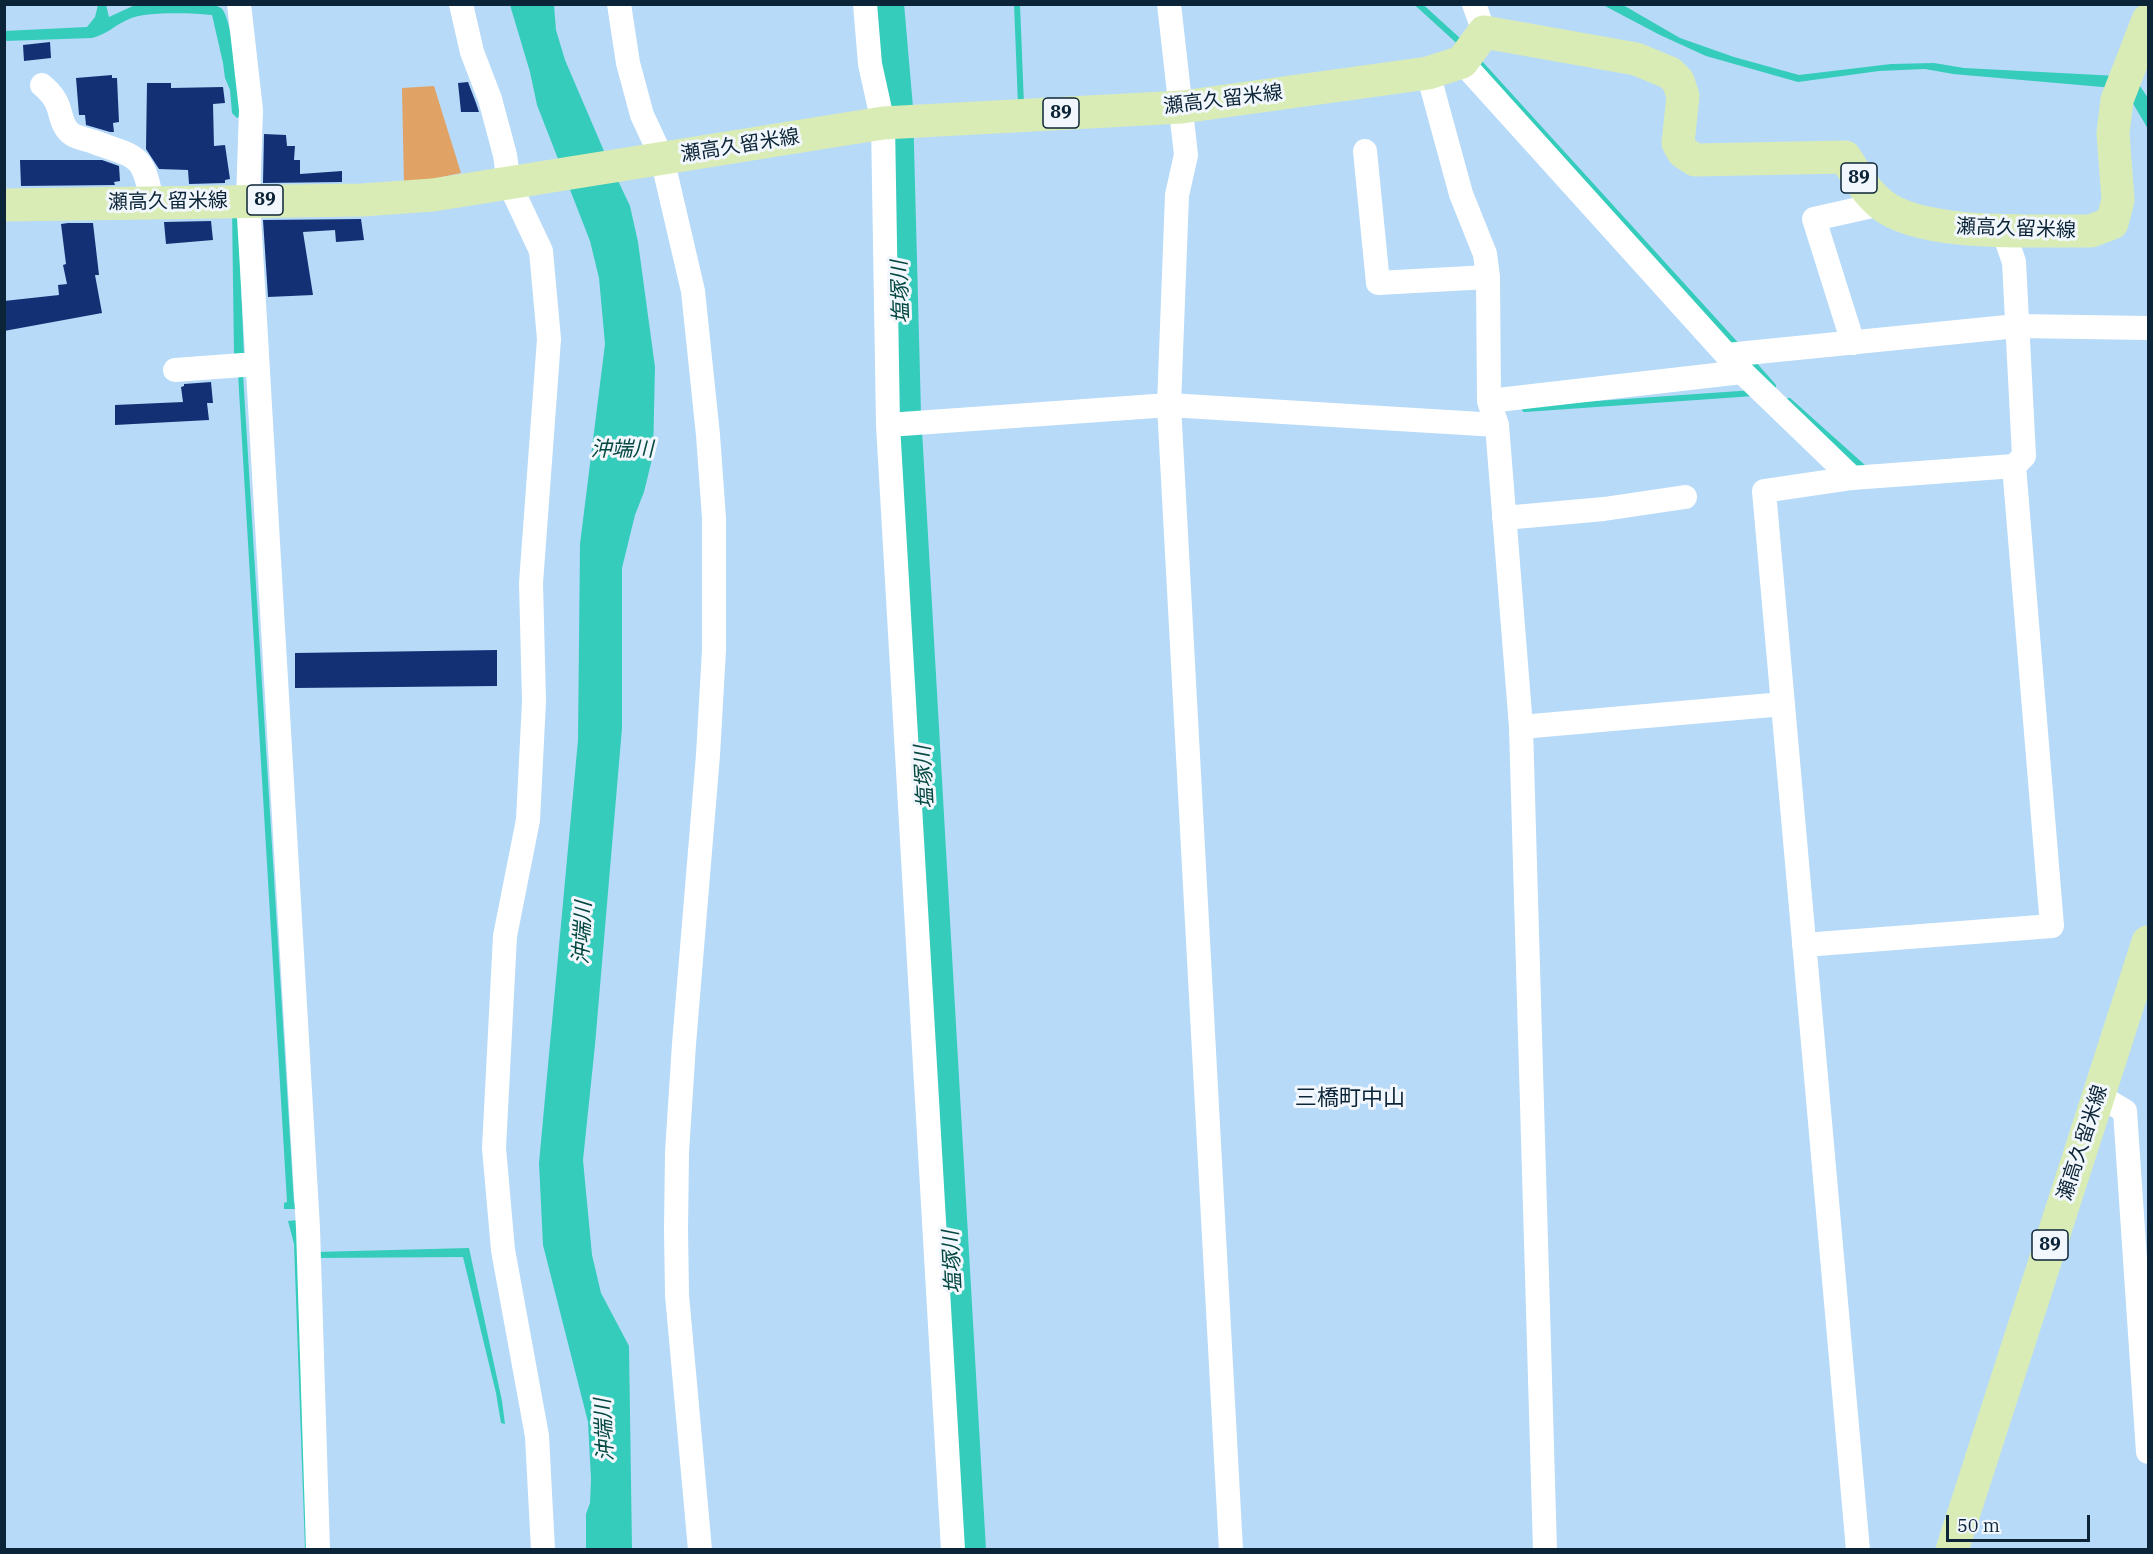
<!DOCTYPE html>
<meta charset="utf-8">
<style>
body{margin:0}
#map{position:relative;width:2153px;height:1554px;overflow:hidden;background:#b7daf8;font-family:"IBM Plex Serif",serif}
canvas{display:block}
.frame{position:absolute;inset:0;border:6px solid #0c2437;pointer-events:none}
.scale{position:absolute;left:1946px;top:1515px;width:144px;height:27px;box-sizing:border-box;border:3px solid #0c2437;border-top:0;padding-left:8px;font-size:18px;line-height:21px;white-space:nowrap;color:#0c2437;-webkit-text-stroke:4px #f1f7fc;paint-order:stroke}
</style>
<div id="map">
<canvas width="2153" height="1554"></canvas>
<div class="frame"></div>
<div class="scale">50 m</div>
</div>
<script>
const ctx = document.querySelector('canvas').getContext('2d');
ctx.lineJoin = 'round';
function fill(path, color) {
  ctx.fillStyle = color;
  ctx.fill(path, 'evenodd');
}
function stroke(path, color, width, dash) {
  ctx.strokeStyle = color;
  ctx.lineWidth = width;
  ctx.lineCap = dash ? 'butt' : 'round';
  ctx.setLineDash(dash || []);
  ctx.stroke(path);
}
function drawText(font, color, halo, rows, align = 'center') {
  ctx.font = font + ' "IBM Plex Serif","Noto Sans JP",serif';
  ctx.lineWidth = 6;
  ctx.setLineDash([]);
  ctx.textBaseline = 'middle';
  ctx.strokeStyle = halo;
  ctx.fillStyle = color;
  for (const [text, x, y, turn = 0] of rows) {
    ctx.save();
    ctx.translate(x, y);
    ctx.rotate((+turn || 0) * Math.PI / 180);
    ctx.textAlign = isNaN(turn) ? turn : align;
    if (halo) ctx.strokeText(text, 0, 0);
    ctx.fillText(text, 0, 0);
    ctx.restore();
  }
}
fill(new Path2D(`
 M434 86 461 173 404 185 402 88Z`), '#e1a265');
fill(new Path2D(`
 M98 5H106L109 17 135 5H214C215 5 222 8 222 9 233 21 239 96 242 115L237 118 232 113 230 90 225 78 223 63 212 15C193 13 145 11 129 19 115 25 106 35 92 38L5 41 4 31 87 27 95 17Z
 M510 5H554L556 30 565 60 604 151 630 206 638 242 655 367 653 455 644 492 635 515 622 568V728L595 1045 583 1160 592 1255 601 1293 629 1346 632 1549H586V1514L590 1503 591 1479 588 1422 543 1245 539 1163 578 740 580 544 605 344 599 278 590 241 537 105 530 72Z
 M1603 5H1623L1680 38 1734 57 1799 75 1891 64 1934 63 1964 68 2118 76 2136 80 2148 98V129L2128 95 2114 88 1953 74 1925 69 1879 71 1798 82 1706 56 1660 35Z
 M232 209 238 212 244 356 234 355Z
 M238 374H243L294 1203H296V1209H284V1203L287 1202Z
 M298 1220 309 1549H305L294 1244 288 1221Z
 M469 1248 502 1401 505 1424 501 1423 496 1393 463 1257 315 1258V1252Z`), '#36ccbc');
stroke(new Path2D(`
 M1017 4 1021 105
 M1418 4 1462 44
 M1477 60 1739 348
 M1750 360 1773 386
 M1789 401 1866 470
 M1525 409 1754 393`), '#36ccbc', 6);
stroke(new Path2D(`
 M887 4 896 108 904 413 969 1550`), '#36ccbc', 34);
fill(new Path2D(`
 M50 42 51 58 24 61 23 45Z
 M112 75V78H117L119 122 113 123 114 132H110L86 125 85 115H79L76 78Z
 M468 82 476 103 479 112H461L458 83Z
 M147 83H171V88L223 87 225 103 213 104 214 146 225 145 230 179 225 180V183L189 184 188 170 159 169 146 149Z
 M264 134 286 135 287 146H295L294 160H300V174L342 171V182L263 183Z
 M20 160H102L119 166 120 181 114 182 115 185 21 186Z
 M361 219 364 240 336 242 335 230 303 232 313 295 268 297 263 220Z
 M211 221 213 240 166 244 164 222Z
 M68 223H93L99 275H95L102 313 4 331V301L59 295 58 285 67 284 63 265 66 264 61 224Z
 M211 382 213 403H207L209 420 115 425V405L183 402 181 387 184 386V384Z
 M497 650V686L295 688V653Z`), '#143075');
stroke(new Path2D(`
 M239 4 251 110 248 200 308 1228 318 1550
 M461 4 472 52 490 99 505 155 509 183 541 251 549 339 531 583 534 701 528 820 505 936 494 1148 503 1250 537 1436 543 1550
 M619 4 628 63 642 115 662 158 693 291 708 435 714 518V650L708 755 684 1044 677 1152 676 1230 677 1295 700 1550
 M865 4 870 64 883 123 888 425
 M1169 4 1186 155 1177 195 1169 405 1231 1550
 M1474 4 1484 32
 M1462 62 1742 372 1852 478
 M1428 73 1461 194 1485 254 1488 277 1489 401 1497 425 1521 727 1545 1550
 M42 85C49 91 55 97 58 106 62 117 62 128 73 135 79 138 88 140 94 142 139 158 143 154 152 202
 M1365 151 1378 283 1488 277
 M1853 343 1814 219 1881 204
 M1727 355 2017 326 2148 328
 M175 370 256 364
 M1489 401 1742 372
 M1504 518 1604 509 1685 497
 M1521 727 1783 704
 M1804 945 2052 926 2014 466
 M2098 1095 2125 1111 2148 1452
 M953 1550 888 425 1169 405 1497 425
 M1858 1550 1764 491 1852 478 2014 466 2024 456 2014 262 2003 230`), '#fff', 24);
stroke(new Path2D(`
 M4 205 362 200 433 195 883 123 1182 107 1428 73 1462 62 1484 32 1636 59 1670 73 1678 81 1683 96 1678 143 1683 152 1695 160 1845 157C1855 173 1866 192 1881 204 1922 238 2039 230 2091 231L2112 223 2118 200 2113 133 2117 100 2148 20
 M1952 1550 2148 942`), '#daecb6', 33);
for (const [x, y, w] of [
 [1061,113,36],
 [1859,178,36],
 [265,200,36],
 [2050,1245,36]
]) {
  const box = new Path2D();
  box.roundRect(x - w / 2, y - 15, w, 30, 4.5);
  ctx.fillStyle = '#f1f7fc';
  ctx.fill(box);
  stroke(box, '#0c2437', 1.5);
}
drawText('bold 18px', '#0c2437', null, [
 ["89",1061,113],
 ["89",1859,178],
 ["89",265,200],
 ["89",2050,1245]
]);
drawText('20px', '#0c2437', '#f1f7fc', [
 ["瀬高久留米線",1223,100,-7],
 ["瀬高久留米線",740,146,-9],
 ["瀬高久留米線",168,202,-1],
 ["瀬高久留米線",2016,229,2],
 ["瀬高久留米線",2083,1143,-72]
]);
drawText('italic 21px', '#044740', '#f1f7fc', [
 ["塩塚川",901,292,-92],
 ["沖端川",622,450],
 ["塩塚川",925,777,-93],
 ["沖端川",583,933,-87],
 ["塩塚川",953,1262,-93],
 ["沖端川",605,1430,-93]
]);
drawText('22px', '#0c2437', '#f1f7fc', [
 ["三橋町中山",1350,1099]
]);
</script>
